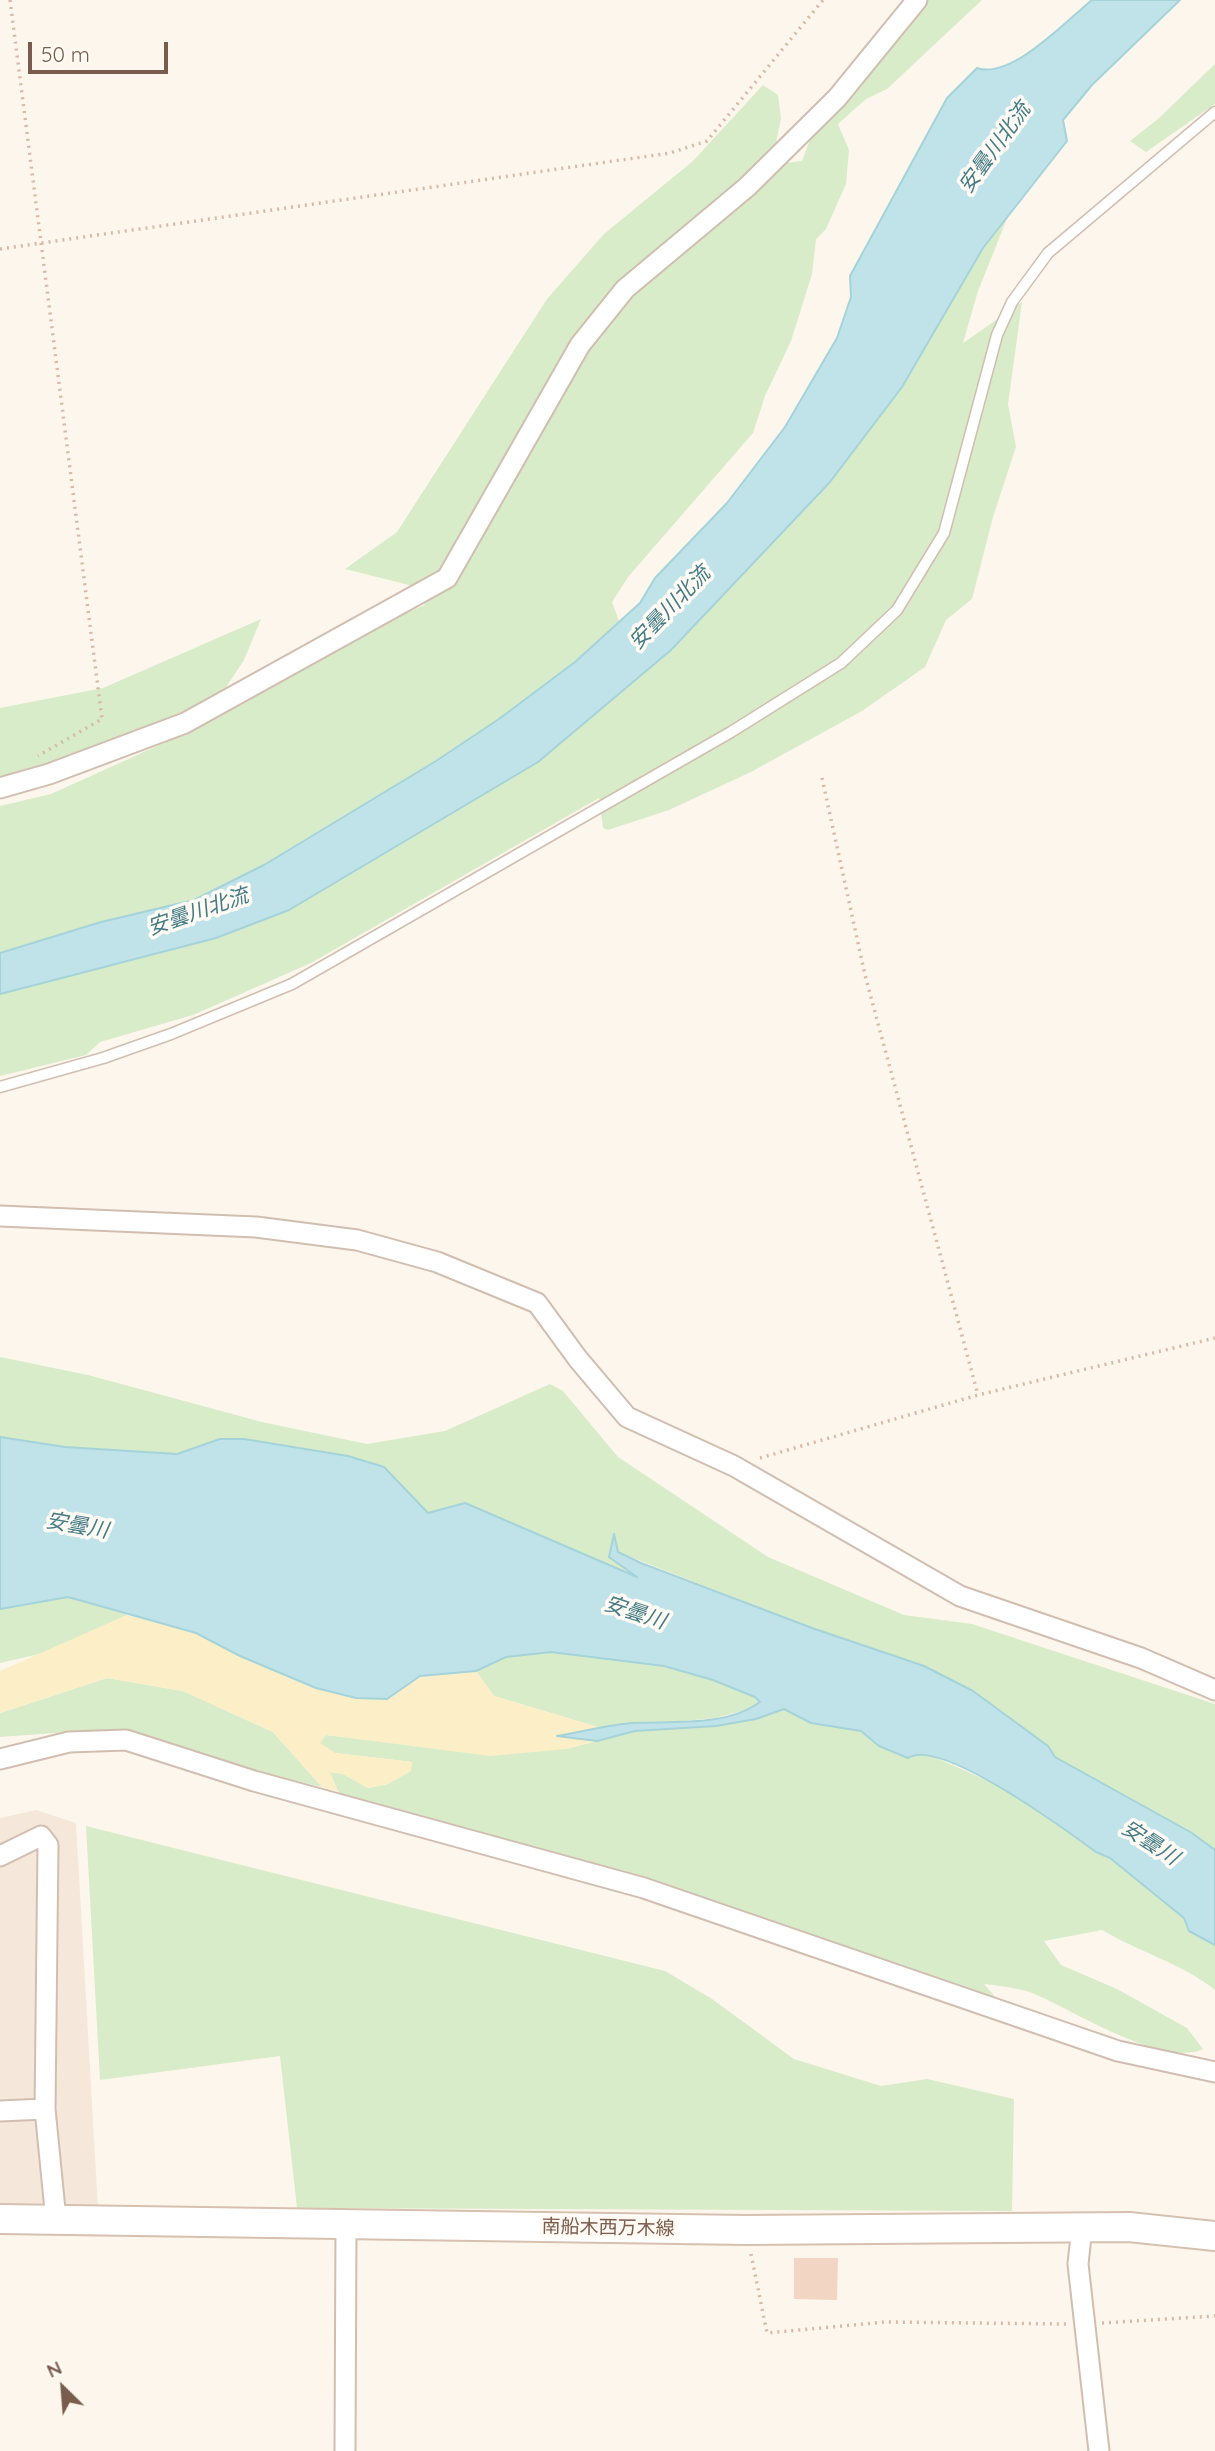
<!DOCTYPE html>
<meta charset="utf-8">
<style>
body{margin:0}
#map{position:relative;width:1215px;height:2451px;overflow:hidden;background:#fdf6ec;font-family:Quicksand,sans-serif}
canvas{display:block}
.north{position:absolute;left:28px;top:2353px;width:70px;height:70px;-webkit-text-stroke:5px #fffaf3;paint-order:stroke;rotate:335deg;font-size:19px;font-weight:700;line-height:28px;text-align:center;color:#7a5c4d}
.north::after{content:'';display:block;margin:auto;width:24px;height:32px;background:#7a5c4d;clip-path:polygon(50% 0,100% 100%,50% 72%,0 100%)}
.scale{position:absolute;left:28px;top:42px;width:140px;height:32px;box-sizing:border-box;border:4px solid #7a5c4d;border-top:0;padding-left:9px;font-size:21px;line-height:24px;white-space:nowrap;color:#7a5c4d;-webkit-text-stroke:5px #fffaf3;paint-order:stroke}
</style>
<div id="map">
<canvas width="1215" height="2451"></canvas>
<div class="north">N</div>
<div class="scale">50 m</div>
</div>
<script>
const ctx = document.querySelector('canvas').getContext('2d');
ctx.lineJoin = 'round';
function fill(path, color) {
  ctx.fillStyle = color;
  ctx.fill(path, 'evenodd');
}
function stroke(path, color, width, dash) {
  ctx.strokeStyle = color;
  ctx.lineWidth = width;
  ctx.lineCap = dash ? 'butt' : 'round';
  ctx.setLineDash(dash || []);
  ctx.stroke(path);
}
function drawText(font, color, halo, rows, align = 'center') {
  ctx.font = font + ' Quicksand,"Noto Sans JP",sans-serif';
  ctx.lineWidth = 7;
  ctx.setLineDash([]);
  ctx.textBaseline = 'middle';
  ctx.strokeStyle = halo;
  ctx.fillStyle = color;
  for (const [text, x, y, turn = 0] of rows) {
    ctx.save();
    ctx.translate(x, y);
    ctx.rotate((+turn || 0) * Math.PI / 180);
    ctx.textAlign = isNaN(turn) ? turn : align;
    if (halo) ctx.strokeText(text, 0, 0);
    ctx.fillText(text, 0, 0);
    ctx.restore();
  }
}
fill(new Path2D(`
 M36 1810 76 1823 98 2209 0 2208V1818Z`), '#f5e8da');
fill(new Path2D(`
 M927 0H982L887 89 866 99 838 124 849 150 846 184 826 229 816 239 812 274 791 341 765 396 753 433 628 577 612 602 619 621 575 662 499 719 389 791 264 865 194 900 101 922 0 953V806L51 794 166 742 398 616 425 605 409 585 345 569 397 532 547 299 604 234 693 161 763 85 778 95 781 118 775 148 784 163 802 161 814 129ZM647 257 655 270 592 339 601 307Z
 M1215 64V104L1146 152 1130 141 1159 118Z
 M1010 211 978 291 963 343 1022 302 1008 404 1016 447 993 517 972 599 946 620 925 667 862 711 751 772 669 810 608 830 603 828 599 798 311 963 193 1015 100 1042 86 1055 0 1076V994L216 938 289 910 538 762 671 650 830 482 902 387 983 248Z
 M261 619 244 660 219 698 177 720 0 781V708L103 688Z
 M0 1357 88 1375 262 1422 367 1444 445 1431 550 1384 563 1391 618 1457 768 1557 904 1615 972 1624 1215 1704V1850L1192 1833 1055 1757 1048 1746 973 1691 924 1666 812 1628 618 1552 609 1557 639 1578 620 1571 466 1503 428 1513 384 1468 244 1439H220L177 1454 65 1447 0 1437Z
 M68 1597 127 1615 48 1652 0 1663V1609Z
 M551 1652C600 1655 725 1669 761 1702L752 1708 716 1718 601 1728 494 1696 476 1671 506 1657Z
 M107 1678 183 1691 273 1732 322 1787 83 1731 0 1737V1713Z
 M784 1709 811 1723 861 1731 879 1746 932 1756 966 1771 1009 1791 1096 1852 1110 1858 1184 1918 1189 1931 1215 1945V1990C1181 1963 1139 1952 1102 1930L1044 1941 1061 1965 1117 1989 1187 2028 1203 2049C1164 2068 1074 2011 1037 1995 1022 1988 1000 1986 984 1984L996 1998 1026 2010 646 1893 362 1820 338 1791 329 1772 343 1774 368 1788 388 1784 410 1771 412 1762 335 1753 319 1743 326 1735 388 1742 566 1749 635 1731 716 1726 756 1719Z
 M86 1826 665 1971 712 1999 794 2059 881 2086 927 2079 1014 2099 1012 2211 297 2208 280 2056 100 2080Z`), '#d8ecc9');
fill(new Path2D(`
 M127 1615 196 1633 240 1656 316 1688 356 1698 387 1699 420 1676 476 1671 494 1696 601 1728 560 1736 597 1741 566 1749 490 1756 326 1735 320 1743 335 1753 412 1762 411 1771 388 1784 368 1788 343 1774 330 1772 338 1791 322 1787 273 1732 183 1691 107 1678 0 1713V1671Z`), '#fcefc7');
const water = new Path2D(`
 M1092 0H1180L1092 85 1063 120 1067 141 983 248 902 387 830 482 671 650 538 762 289 910 216 938 0 994V953L101 922 194 900 264 865 436 761 499 719 575 662 640 603 655 578 727 503 785 427 837 338 851 297 850 276 947 98 977 68C1011 80 1066 21 1092 0Z
 M0 1437 65 1447 177 1454 220 1439H244L348 1456 384 1467 428 1513 465 1503 637 1577 609 1557 614 1534 618 1552 641 1563 812 1628 924 1666 973 1691 1048 1746 1055 1757 1192 1833 1215 1850V1945L1189 1931 1184 1918 1110 1858 1096 1852C1067 1831 941 1737 908 1758L879 1746 861 1731 811 1723 784 1709 756 1719 716 1726 635 1731 597 1741 557 1736C581 1732 607 1725 632 1723 672 1721 726 1727 760 1702L755 1697 713 1680 664 1666 551 1652 506 1657 476 1671 420 1676 387 1699 356 1698 316 1688 240 1656 196 1633 68 1597 0 1609Z`);
fill(water, '#bfe3e8');
stroke(water, '#a5d3da', 2);
fill(new Path2D(`
 M794 2258H838L837 2300 794 2299Z`), '#f3d5c3');
const lane = new Path2D(`
 M0 1087 103 1058 171 1034 292 984 731 732 841 663 897 610 944 533 997 335 1012 302 1048 253 1215 112`);
const street = new Path2D(`
 M0 788 49 774 185 723 447 578 580 345 625 289 747 187 837 98 917 0
 M0 1216 256 1227 357 1240 437 1262 537 1303 578 1359 627 1417 734 1466 960 1596 1141 1658 1215 1690
 M0 1759 69 1742 126 1740 254 1781 644 1888 1118 2051 1215 2072
 M0 1856 41 1836 48 1845 45 2109 56 2220
 M0 2111 45 2109
 M1082 2227 1078 2264 1099 2451
 M345 2451 346 2224`);
const secondary = new Path2D(`
 M0 2219 746 2230 1129 2227 1215 2236`);
stroke(lane, '#d1beb0', 13);
stroke(street, '#d1beb0', 23);
stroke(secondary, '#d6c0b0', 32);
stroke(new Path2D(`
 M10 0 102 719 38 756
 M0 249 670 153 707 141 823 0
 M822 778 865 975 978 1395
 M760 1458 978 1395 1215 1338
 M751 2254 767 2333 885 2322 1066 2324
 M1102 2323 1215 2316`), '#d9b8a5', 3.5, [2, 5]);
stroke(lane, '#fff', 10);
stroke(street, '#fff', 19);
stroke(secondary, '#fff', 28);
drawText('19px', '#7a5c4d', '#fffaf3', [
 ["南船木西万木線",608,2228,1]
]);
drawText('italic 21px', '#437c86', '#fffaf3', [
 ["安曇川北流",995,148,-54],
 ["安曇川北流",670,608,-46],
 ["安曇川北流",198,912,-19],
 ["安曇川",77,1526,10],
 ["安曇川",635,1613,18],
 ["安曇川",1150,1843,33]
]);
</script>
